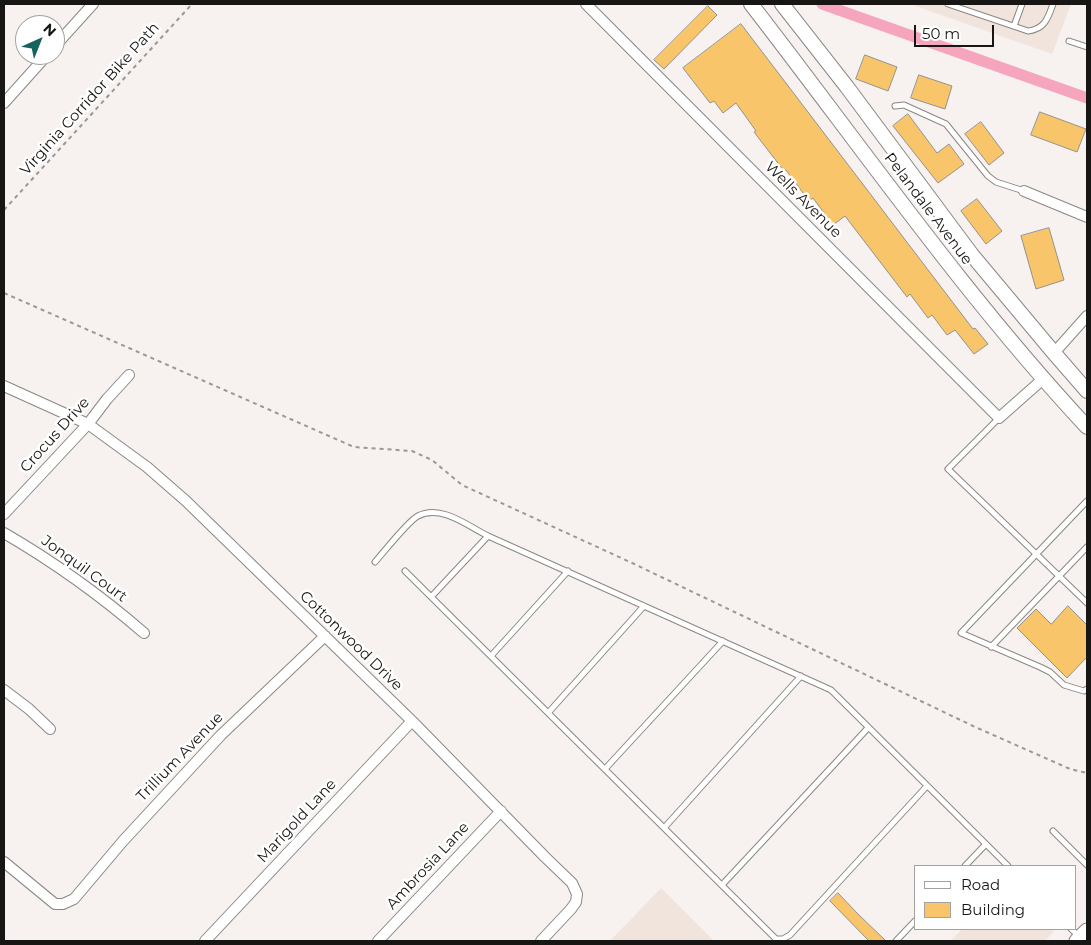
<!DOCTYPE html>
<style>
body{margin:0}
#map{position:relative;width:1091px;height:945px;overflow:hidden;background:#f7f2ef;font-family:Montserrat,sans-serif}
canvas{display:block}
.frame{position:absolute;inset:0;border:5px solid #181615;pointer-events:none}
.legend{position:absolute;left:914px;top:865px;width:162px;height:65px;box-sizing:border-box;background:#fff;border:1px solid #a3a2a1;margin:0;padding:6px 9px;list-style:none;font-size:15px;color:#181615}
.legend li{display:flex;align-items:center;gap:10px;height:25px}
.legend b{width:25px;border:1px solid #a3a2a1}
.north{position:absolute;left:15px;top:15px;width:50px;height:50px;box-sizing:border-box;background:#fff;border:1px solid #a3a2a1;border-radius:50%;rotate:44deg;font-size:14px;font-weight:700;line-height:20px;text-align:center;color:#181615}
.north::after{content:'';display:block;margin:auto;width:18px;height:22px;background:#15635f;clip-path:polygon(50% 0,100% 100%,50% 72%,0 100%)}
.scale{position:absolute;left:914px;top:25px;width:80px;height:22px;box-sizing:border-box;border:2px solid #181615;border-top:0;padding-left:6px;font-size:15px;line-height:18px;white-space:nowrap;color:#181615;-webkit-text-stroke:4px #fff;paint-order:stroke}
</style>
<div id="map">
<canvas width="1091" height="945"></canvas>
<div class="frame"></div>
<ul class="legend">
<li><b style="height:6px;background:#fff"></b>Road</li>
<li><b style="height:14px;background:#f8c56b"></b>Building</li>
</ul>
<div class="north">N</div>
<div class="scale">50 m</div>
</div>
<script>
const ctx = document.querySelector('canvas').getContext('2d');
ctx.lineJoin = 'round';
function fill(path, color) {
  ctx.fillStyle = color;
  ctx.fill(path, 'evenodd');
}
function stroke(path, color, width, dash) {
  ctx.strokeStyle = color;
  ctx.lineWidth = width;
  ctx.lineCap = dash ? 'butt' : 'round';
  ctx.setLineDash(dash || []);
  ctx.stroke(path);
}
function drawText(font, color, halo, rows, align = 'center') {
  ctx.font = font + ' Montserrat,sans-serif';
  ctx.lineWidth = 5;
  ctx.setLineDash([]);
  ctx.textBaseline = 'middle';
  ctx.strokeStyle = halo;
  ctx.fillStyle = color;
  for (const [text, x, y, turn = 0] of rows) {
    ctx.save();
    ctx.translate(x, y);
    ctx.rotate((+turn || 0) * Math.PI / 180);
    ctx.textAlign = isNaN(turn) ? turn : align;
    if (halo) ctx.strokeText(text, 0, 0);
    ctx.fillText(text, 0, 0);
    ctx.restore();
  }
}
fill(new Path2D(`
 M910 4H1071L1052 54Z
 M661 888 714 941H610Z
 M962 929H1052L1054 931 1045 941H951Z`), '#f0e4dc');
stroke(new Path2D(`
 M822 4 1087 98`), '#f5a6be', 11);
const building = new Path2D(`
 M708 6 717 15 664 69 654 60Z
 M741 24 973 329 975 328 988 344 974 354 955 330 947 335 932 315 928 318 910 294 907 297 845 216 833 225 813 198 809 201 786 170 784 171 754 132 756 131 736 103 723 113 714 101 710 103 683 68Z
 M865 55 897 67 888 91 856 79Z
 M919 75 952 86 945 109 911 98Z
 M1040 112 1086 129 1077 152 1031 135Z
 M908 114 937 153 949 144 964 164 938 183 893 126Z
 M981 122 1004 153 989 165 965 134Z
 M977 199 1002 231 986 244 961 211Z
 M1049 228 1064 280 1036 289 1021 236Z
 M1068 606 1087 625V657L1067 678 1017 628 1036 609 1051 624Z
 M838 893 858 914 886 941H869L830 901Z`);
fill(building, '#f8c56b');
stroke(building, '#94918d', 1);
const service = new Path2D(`
 M948 4 1028 31C1045 29 1048 18 1053 4
 M1014 26 1022 4
 M1069 41 1087 47
 M895 106 904 105 946 124 988 176 996 182 1024 191
 M999 418 948 469 1087 603
 M1087 501 961 633 1040 667 1050 672 1064 685 1084 691 1087 689
 M375 562C384 552 408 521 418 516 441 504 468 526 488 536L820 685 831 690 1008 866
 M405 571 776 939H783L790 935 927 786
 M431 597 488 536
 M991 647 1087 547
 M491 656 568 571
 M548 713 644 606
 M605 769 723 641
 M664 828 801 676
 M1053 831 1087 865
 M965 866 986 844
 M722 885 868 728
 M1071 929 1080 937
 M896 941 915 921`);
const minor = new Path2D(`
 M586 4 999 418 1043 379
 M55 46 93 4
 M4 103 47 55
 M1024 191 1087 217
 M1054 353 1087 316
 M4 386 88 424 147 467 186 501 412 721 545 857 572 883 577 894 576 902 571 909 541 941
 M4 514 88 424 107 399 129 375
 M4 533C54 562 100 595 144 633
 M4 690 29 709 50 729
 M4 862 55 904H63L74 899 123 841 221 735 325 636
 M205 941 412 721
 M378 941 501 811`);
const secondary = new Path2D(`
 M751 4C861 146 964 295 1087 427
 M782 4 847 87 972 255 1054 353 1087 391`);
const primary = new Path2D(`
 M1077 941 1087 931`);
stroke(service, '#8b8784', 7);
stroke(minor, '#8b8784', 12);
stroke(secondary, '#8b8784', 16);
stroke(primary, '#8b8784', 17);
stroke(new Path2D(`
 M4 210 192 4
 M4 293 354 447 412 451 432 460 462 485 630 562 973 726 1070 769 1087 773`), '#9a9794', 2, [4, 4]);
stroke(service, '#fff', 5);
stroke(minor, '#fff', 10);
stroke(secondary, '#fff', 14);
stroke(primary, '#fff', 15);
drawText('15px', '#181615', '#fff', [
 ["Virginia Corridor Bike Path",90,99,-48],
 ["Wells Avenue",803,200,45],
 ["Pelandale Avenue",928,209,53],
 ["Crocus Drive",55,435,-48],
 ["Jonquil Court",84,569,36],
 ["Cottonwood Drive",351,641,44],
 ["Trillium Avenue",180,757,-46],
 ["Marigold Lane",297,821,-47],
 ["Ambrosia Lane",428,866,-47]
]);
</script>
